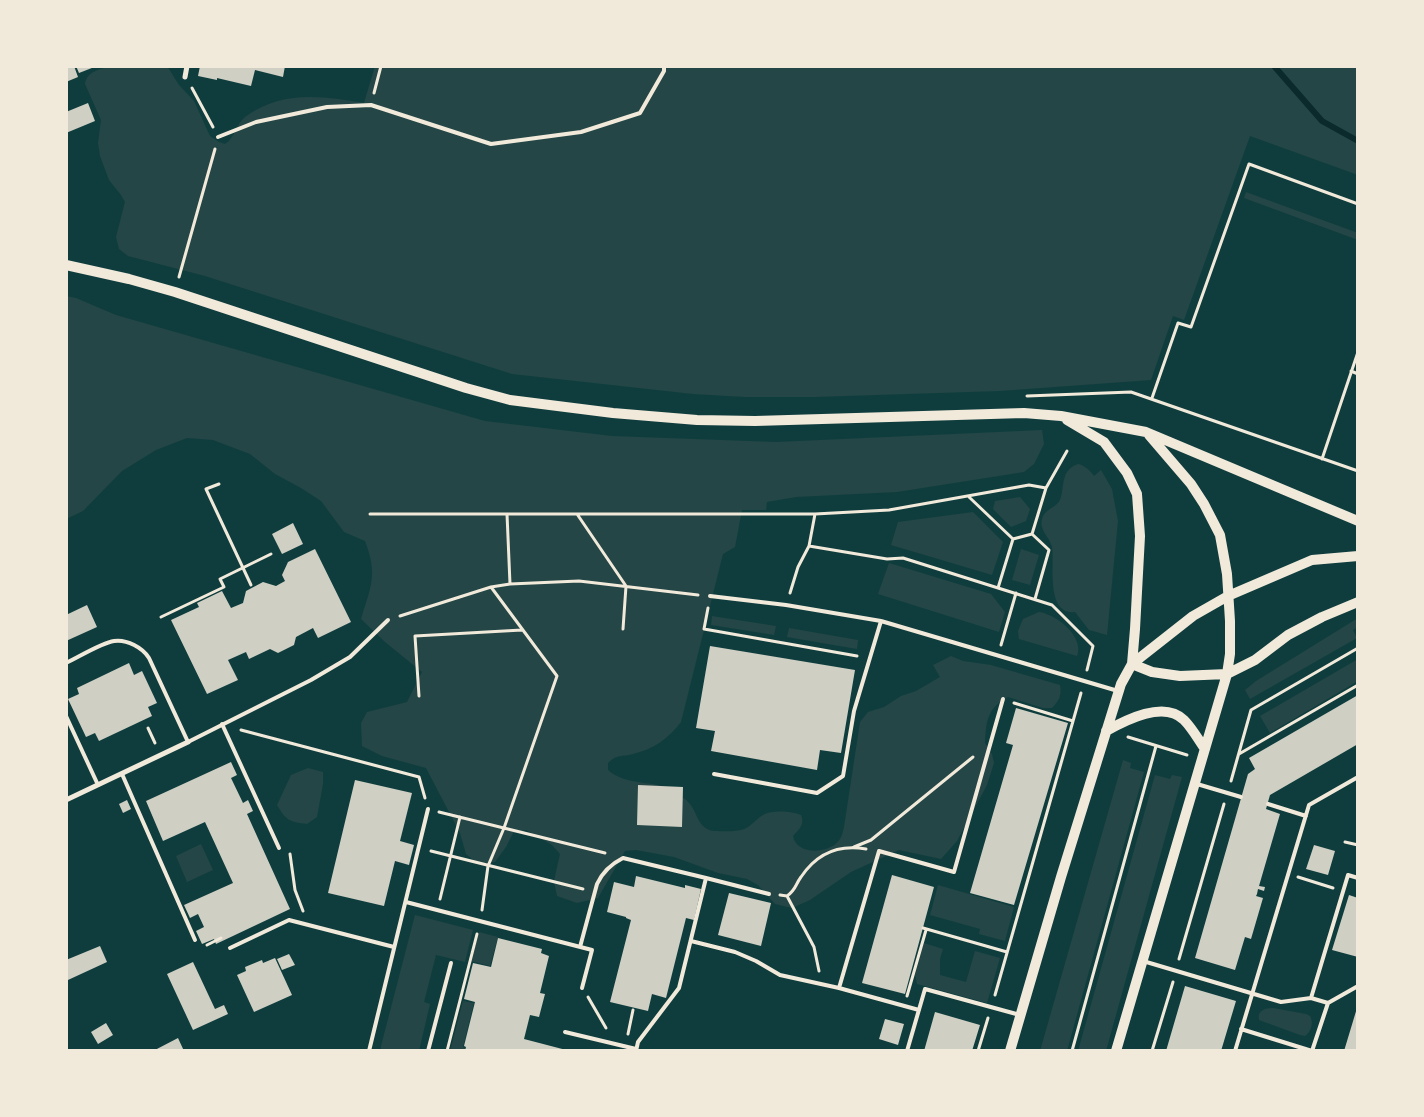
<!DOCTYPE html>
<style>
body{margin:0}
#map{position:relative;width:1424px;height:1117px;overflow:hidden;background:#0f3d3e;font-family:Helvetica,sans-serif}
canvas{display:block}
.frame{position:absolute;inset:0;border:68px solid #f1e9da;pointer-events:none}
</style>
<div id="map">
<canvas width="1424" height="1117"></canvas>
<div class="frame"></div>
</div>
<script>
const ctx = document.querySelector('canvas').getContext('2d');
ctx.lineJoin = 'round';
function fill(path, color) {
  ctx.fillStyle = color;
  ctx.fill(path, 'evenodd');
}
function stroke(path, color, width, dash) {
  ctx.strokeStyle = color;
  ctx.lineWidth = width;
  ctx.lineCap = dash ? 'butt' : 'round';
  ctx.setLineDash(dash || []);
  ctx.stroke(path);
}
fill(new Path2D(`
 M110 66H167L179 85 194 101 210 136 219 142 225 144C235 138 236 124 245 117 282 90 322 96 364 103L375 66H1358V175L1250 136 1184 320 1173 316 1151 380 1000 391 815 397H745L693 394 512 374 205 276 128 256 119 249 116 237 125 202 121 195 109 180 100 156 98 143 101 120 85 84C87 71 99 70 110 66Z
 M1246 192 1358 233V240L1244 198Z
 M66 296 76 298 116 315 485 421 612 436 776 442 1042 430 1044 444 1034 464 1024 472 897 492 796 497 767 502 766 510H742L735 547 723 554 681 722C669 738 654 749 633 754 622 757 617 754 608 763V770C627 787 655 779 676 792 680 795 687 800 690 804 698 814 698 829 714 831 722 831 733 832 741 830 750 828 756 819 763 815 772 810 791 811 801 815 805 825 799 829 793 836 796 856 831 854 840 839 842 836 843 831 844 827L860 722 868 712 884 707 901 696 916 691 940 677 933 665 951 656 963 661 991 665 1060 685C1062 695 1059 701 1052 708H1043L1008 697C987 708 986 722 985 743L992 754 994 763 987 785 957 841 941 859 899 850 851 872 810 900 792 908 775 904 758 885 747 879 718 873 674 857 636 850 625 851 598 898 577 903 557 896 554 881 560 854 552 845 526 830 513 833 506 847 495 862 478 864 466 854 460 833 426 768 382 756 362 746 361 723 367 712 407 702 422 672 385 642 361 619C371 586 378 575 365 541L344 532 321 501 301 488 275 474 250 454 213 440 187 438 156 450 122 471 83 511 66 519Z
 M1078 464C1084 465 1091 471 1094 476L1101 470 1112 489 1118 521 1107 635 1089 630 1075 612C1045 615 1055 564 1052 547 1050 537 1039 531 1042 519 1044 509 1056 508 1060 500 1065 487 1060 470 1078 464Z
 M1020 497 1030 509 1026 521 1011 527 993 509 995 501Z
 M973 512 1003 542 992 575 891 545 898 522Z
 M1021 549 1039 555 1030 585 1012 580Z
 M889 563 991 594 1005 612 999 632 878 594Z
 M1039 612C1056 614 1085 637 1077 656L1019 639 1018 631 1023 619Z
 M712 616 776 626 774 635 711 625Z
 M1358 618V627L1353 630 1357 638 1250 699 1245 690 1256 681Z
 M789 628 858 640 857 649 787 637Z
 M1358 659V681L1270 733 1260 716Z
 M1123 760 1131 763 1130 768 1144 772 1067 1051H1040Z
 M308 768 323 772V784L317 817 307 824C289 822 286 820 277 805L291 775Z
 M1155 775 1170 779 1172 775 1182 777 1106 1051H1078Z
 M201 844 213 870 187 882 176 856Z
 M938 885 1014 907 1005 941 979 934 980 929 930 915Z
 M415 915 473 930 465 962 436 955 424 1002 430 1004 419 1051H381V1046Z
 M479 932 498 937 490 966 471 961Z
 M924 943 943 949 940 959V975L966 982 975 951 1000 958 987 1003 917 984 915 975Z
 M463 1001 474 1003 463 1047 465 1048 464 1051H450Z
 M1273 1008 1306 1014 1310 1016C1314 1023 1311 1032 1305 1036L1300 1035 1259 1020C1257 1011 1264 1008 1273 1008Z`), '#244646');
stroke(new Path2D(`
 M1274 66 1322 121 1358 141`), '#0a2a2b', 6);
fill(new Path2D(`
 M66 66H74L78 77 66 82Z
 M76 66H97L79 73Z
 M200 66H285L283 77 255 70 251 86 217 78V80L198 76Z
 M88 103 95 121 66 133V112Z
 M293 523 303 544 282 554 272 534Z
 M315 549 351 622 318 638 313 628 296 637 294 645 278 653 270 649 249 659 246 652 228 660 238 680 207 694 171 620 199 607 197 603 222 591 231 608 243 603 246 591 263 582 276 586 285 581 282 575 288 562Z
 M87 605 97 627 66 641V615Z
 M710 646 855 670 841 753 820 750 817 770 711 751 715 731 696 728Z
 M129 663 134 675 142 671 157 703 148 707 152 716 99 741 95 733 86 737 68 699 79 694 77 688Z
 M1358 695V744L1270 795 1266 809 1280 814 1259 886 1265 887 1264 891 1258 889 1257 894 1256 896 1263 898 1251 939 1245 937 1235 970 1195 958 1248 774 1255 769 1249 758Z
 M1016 708 1068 723 1014 905 970 893 1013 745 1006 743Z
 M231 762 237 775 231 778 243 803 248 800 253 811 247 814 290 909 216 944 214 939 202 944 196 931 204 927 198 914 190 918 184 905 233 883 205 822 163 841 146 801Z
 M355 780 412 793 400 841 414 845 409 865 395 861 384 906 328 893Z
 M638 785 683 787 682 827 637 825Z
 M127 800 131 809 123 813 119 804Z
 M1314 845 1335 851 1328 875 1306 869Z
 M892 875 934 887 905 994 862 983Z
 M636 876 685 888V885L701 889 694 920 686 918 666 998 652 994 648 1011 610 1002 631 920 626 918V917L607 912 614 882 634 887Z
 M729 893 771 903 761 946 718 935Z
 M1349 895 1358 898V957L1332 950Z
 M498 938 542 949 541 953 549 956 540 993 545 994 539 1017 530 1015 524 1039 570 1051H465L466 1047 464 1046 475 1002 464 999 473 963 491 967Z
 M100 946 107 962 68 980 66 975V960Z
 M289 954 295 965 282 970 277 959Z
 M275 958 292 995 254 1012 237 975 246 971 245 967 262 960 263 963Z
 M193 962 215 1009 224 1005 228 1014 193 1030 167 974Z
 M1185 986 1236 1001 1221 1051H1166Z
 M1357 1008 1358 1051H1344Z
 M935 1012 980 1025 972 1051H924Z
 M885 1019 904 1024 898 1045 879 1039Z
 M106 1023 113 1035 98 1044 91 1032Z
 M178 1038 184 1051H153Z`), '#cfcfc3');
stroke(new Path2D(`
 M192 88 213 127
 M374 93 381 66
 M179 277 215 149
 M1351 371 1358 374
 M1027 396 1131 392 1358 471
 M1152 398 1178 323 1191 327 1249 164 1358 204
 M1322 459 1358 352
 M219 484 206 489 251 585
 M1046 488 1067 451
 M969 497 1013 539
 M370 514H815
 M507 514 510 584
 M577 514 626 586 623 629
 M809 546 887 559 903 558 1052 605 1093 646 1087 670
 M998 588 1013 539 1032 534
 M790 593 798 567 809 546 815 514 889 510 1029 485 1046 488 1032 534 1049 550 1035 599
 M708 608 704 629 857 656
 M400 616 491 587 510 584 579 581 698 595
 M161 617 224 587 220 579 271 554
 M1001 645 1016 593
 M419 696 415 636 522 630
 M1014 703 1073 721
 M148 728 155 743
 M241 730 419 777 425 798
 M1128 737 1187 755
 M1239 754 1358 685
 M1231 781 1251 710 1358 648
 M439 812 605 853
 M1345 842 1358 845
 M854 847 871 840 973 757
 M431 851 583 889
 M290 854 295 890 303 911
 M1298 877 1333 888
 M780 895 787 896C796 890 795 885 801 877 817 853 838 844 866 849
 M787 896 814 947 819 971
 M440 899 460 817
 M482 910 488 866 504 828 557 676 491 587
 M923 928 1007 952
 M207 945 221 938
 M1179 959 1224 804
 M995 995 1081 693
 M907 996 926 930
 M588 997 606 1028
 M628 1034 633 1010
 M447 1051 477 934
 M978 1051 988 1018
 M1072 1051 1156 746
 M1152 1051 1173 982`), '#f1e9da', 3);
stroke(new Path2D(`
 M218 137 256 122 327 107 371 105 491 144 581 132 640 113 664 71V66
 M710 596 786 605 881 621 1118 691
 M66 663C79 657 101 643 114 641 127 639 143 648 149 658L188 742 311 680 350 657 388 620
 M66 716 98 785
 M222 724 279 848
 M122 774 195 940
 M714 774 817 793 843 776 854 711 881 621
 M1197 784 1241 797
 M1268 804 1306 816
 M406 902 592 950 582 988
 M691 941 735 952 756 961 780 975 839 988
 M580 947 597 884C603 871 611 864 623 858L706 878
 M230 948 289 920 394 947
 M1143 961 1281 1002 1311 998 1328 1003 1358 986
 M1311 998 1348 875 1358 878
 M919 1010 839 988 879 851 954 872 1003 699
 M1241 1029 1312 1051
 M565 1032 636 1049
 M369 1051 428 809
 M428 1051 451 963
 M636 1051 638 1042 679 988 706 878 769 894
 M907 1051 925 989 1020 1015
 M1235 1051 1309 805 1358 777
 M1312 1051 1328 1003`), '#f1e9da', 4);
stroke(new Path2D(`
 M185 77 187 66
 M66 800 188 742`), '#f1e9da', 5);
stroke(new Path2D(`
 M66 265 129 279 175 292 466 388 510 400 613 413 697 420 755 421 1024 413 1061 416 1146 432 1358 521
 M1132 664 1193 616 1228 596 1312 560 1358 556
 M1132 664 1152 672 1180 676 1227 674 1255 660 1288 635 1322 617 1358 602
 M1106 731C1126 720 1164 700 1184 720 1192 728 1198 739 1205 749
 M1010 1051 1061 877 1121 684 1132 664 1135 629 1140 536 1137 494 1127 473 1104 442 1067 420
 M1116 1051 1227 674 1230 654V621L1227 574 1220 535 1204 504 1191 484 1149 435`), '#f1e9da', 10);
</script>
